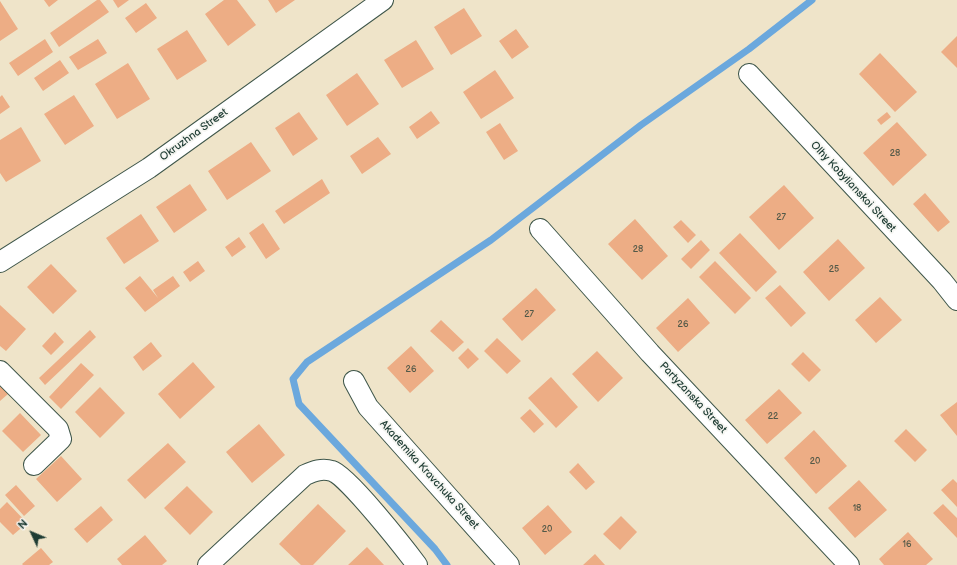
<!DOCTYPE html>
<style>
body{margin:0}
#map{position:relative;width:957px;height:565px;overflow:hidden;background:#efe4c9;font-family:"Balsamiq Sans",sans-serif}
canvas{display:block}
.north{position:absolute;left:12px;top:513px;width:40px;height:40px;-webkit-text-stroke:3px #f6f6f2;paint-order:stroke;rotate:314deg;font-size:11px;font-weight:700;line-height:16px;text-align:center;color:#1f3d34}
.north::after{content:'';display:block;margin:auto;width:14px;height:18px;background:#1f3d34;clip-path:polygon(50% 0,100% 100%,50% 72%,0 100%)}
</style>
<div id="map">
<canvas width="957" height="565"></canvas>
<div class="north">N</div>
</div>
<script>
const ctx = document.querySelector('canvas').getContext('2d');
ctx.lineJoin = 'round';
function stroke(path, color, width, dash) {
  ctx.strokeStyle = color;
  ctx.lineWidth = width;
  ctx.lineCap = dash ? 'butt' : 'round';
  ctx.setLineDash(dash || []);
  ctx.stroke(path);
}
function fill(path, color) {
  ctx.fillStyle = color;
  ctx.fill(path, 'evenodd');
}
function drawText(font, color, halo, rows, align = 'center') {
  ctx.font = font + ' "Balsamiq Sans",sans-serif';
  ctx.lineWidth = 3.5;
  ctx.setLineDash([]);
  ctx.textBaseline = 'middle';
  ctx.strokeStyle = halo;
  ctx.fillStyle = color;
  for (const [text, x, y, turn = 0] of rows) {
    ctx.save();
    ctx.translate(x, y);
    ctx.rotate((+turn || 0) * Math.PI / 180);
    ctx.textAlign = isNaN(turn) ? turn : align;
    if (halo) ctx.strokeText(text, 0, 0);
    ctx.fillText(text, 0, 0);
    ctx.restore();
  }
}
stroke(new Path2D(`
 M447 565 435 549 299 404 293 379 307 362 491 240 641 125 749 49 812 0`), '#6ba8dd', 7);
fill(new Path2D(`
 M44 0H58L49 7Z
 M97 0H100L109 12 59 47 50 33Z
 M113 0H129L118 8Z
 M224 0H237L256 25 228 46 205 14Z
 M268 0H295L276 13Z
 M0 1 18 29 0 41Z
 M146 3 157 18 136 33 125 18Z
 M464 8 482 36 451 55 434 27Z
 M516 29 529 47 512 59 499 41Z
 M187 30 207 61 177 80 157 49Z
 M957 36V68L941 52Z
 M45 39 53 52 18 76 9 63Z
 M98 39 107 53 78 70 69 57Z
 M416 40 434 69 402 88 384 60Z
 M880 53 917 92 895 112 859 74Z
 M60 60 69 73 43 91 34 78Z
 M128 63 150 99 117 119 95 84Z
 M495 70 514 98 481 119 463 92Z
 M357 73 379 104 347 126 326 95Z
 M2 95 10 107 0 114V97Z
 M74 95 94 126 65 145 44 114Z
 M431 111 440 123 417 139 409 127Z
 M299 112 318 139 293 156 275 128Z
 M887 112 891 117 881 125 877 120Z
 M897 122 927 155 893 186 863 153Z
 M500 123 518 151 504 160 486 132Z
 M21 127 41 161 6 182 0 173V140Z
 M378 137 391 154 362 174 350 156Z
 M251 142 271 171 227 200 208 171Z
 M322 179 330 193 284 224 275 211Z
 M190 184 207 210 174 233 156 207Z
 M784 185 814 218 779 250 749 217Z
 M925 193 950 222 938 232 913 204Z
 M141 214 159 241 124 264 106 238Z
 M635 219 668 256 642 280 608 244Z
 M681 220 696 235 688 243 673 227Z
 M263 223 280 249 266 259 249 233Z
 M740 233 777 272 756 292 719 253Z
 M239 237 246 247 232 257 225 247Z
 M838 239 865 268 829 301 803 272Z
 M701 240 710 250 691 269 681 259Z
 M198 261 205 271 190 282 183 272Z
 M715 261 751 298 735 314 699 277Z
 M51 264 77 291 53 314 27 287Z
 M140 276 158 298 153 290 173 276 180 286 145 312 125 288Z
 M780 285 806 313 791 327 765 298Z
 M536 288 556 310 522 341 502 319Z
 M880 297 902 320 876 343 855 320Z
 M688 298 710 323 678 352 656 328Z
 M0 305 26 329 6 351 0 346Z
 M441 320 464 342 453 352 430 331Z
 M90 330 96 337 45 385 39 378Z
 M55 332 64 342 51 355 42 346Z
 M497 338 521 361 507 374 484 351Z
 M151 342 162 356 143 371 133 357Z
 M411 346 434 371 410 393 387 368Z
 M468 348 479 359 468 369 458 358Z
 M597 351 623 378 598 402 572 374Z
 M803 352 821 370 809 382 791 364Z
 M193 362 215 387 180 419 158 394Z
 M81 363 94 375 61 409 49 397Z
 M551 377 578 407 556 428 528 398Z
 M0 386 8 394 0 401Z
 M100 387 125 413 100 438 75 412Z
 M779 389 802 413 767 444 745 420Z
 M957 402V436L940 415Z
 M530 409 544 424 534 433 520 418Z
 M20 413 41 435 23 452 2 431Z
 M259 424 285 455 252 483 226 452Z
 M906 429 927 450 915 462 894 441Z
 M814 430 847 466 816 494 784 458Z
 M168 443 186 462 145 499 127 480Z
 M61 456 82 479 57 502 36 479Z
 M578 463 595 482 586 490 569 472Z
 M953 479 957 483V507L941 490Z
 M859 480 887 510 855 538 828 508Z
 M16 485 35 506 24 516 5 495Z
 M187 486 213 512 190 535 164 508Z
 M7 502 27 523 13 535 0 522V509Z
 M318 504 346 531 313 565H301L279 544Z
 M943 504 957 518V538L933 513Z
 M548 505 572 532 545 555 522 528Z
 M101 506 113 520 87 543 74 529Z
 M621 516 637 532 620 550 603 534Z
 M908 532 933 559 926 565H884L879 559Z
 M145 535 167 561 162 565H122L117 559Z
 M367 547 384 565H348Z
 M41 548 53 562 49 565H23L22 564Z
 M595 554 605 565H583Z`), '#edad85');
const street = new Path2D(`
 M749 74 942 281 957 300
 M540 229 650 353 849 565
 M0 262 149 168 383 0
 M0 371 58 429 61 439 34 465
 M354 381 368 407 509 565
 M208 565 305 475C314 471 322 468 332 471 347 475 405 549 417 565`);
stroke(street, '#3e564a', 22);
stroke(street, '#fff', 20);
drawText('9px', '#525948', null, [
 ["28",895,154],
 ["27",781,218],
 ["28",638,250],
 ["25",834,270],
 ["27",529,315],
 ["26",683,325],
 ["26",411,370],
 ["22",773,417],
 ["20",815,462],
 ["18",857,509],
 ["20",547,530],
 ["16",907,545]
]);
drawText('11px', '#1f3d34', '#f6f6f2', [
 ["Okruzhna Street",194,135,-36],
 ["Olhy Kobylianskoi Street",853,187,47],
 ["Partyzanska Street",693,398,47],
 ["Akademika Kravchuka Street",429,475,48]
]);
</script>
